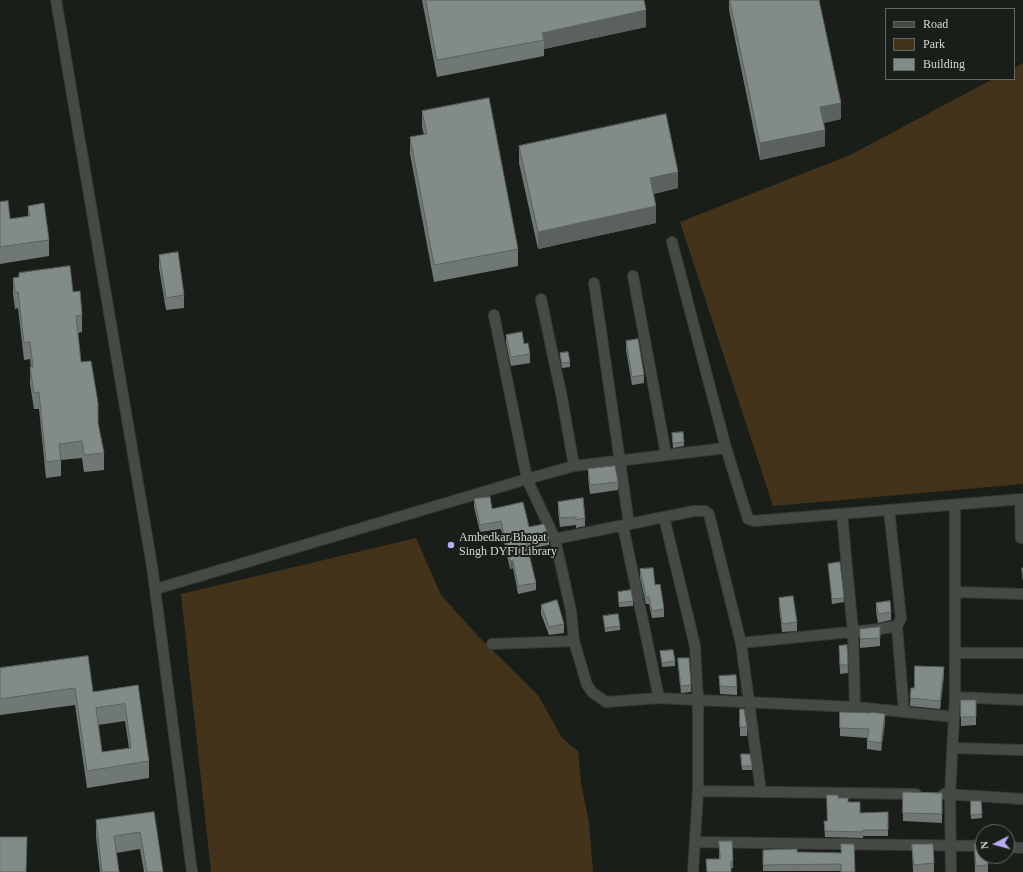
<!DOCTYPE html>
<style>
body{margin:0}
#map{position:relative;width:1023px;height:872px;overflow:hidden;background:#1a1e19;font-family:Georgia,serif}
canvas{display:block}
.legend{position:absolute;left:885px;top:8px;width:130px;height:72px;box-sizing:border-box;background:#1a1e19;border:1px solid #646864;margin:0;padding:5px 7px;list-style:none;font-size:12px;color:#d4d8d4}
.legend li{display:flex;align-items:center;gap:8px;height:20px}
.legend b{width:20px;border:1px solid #646864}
.north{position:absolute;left:975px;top:824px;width:40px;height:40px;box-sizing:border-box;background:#1a1e19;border:1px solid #646864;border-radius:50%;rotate:264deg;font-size:11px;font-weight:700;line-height:16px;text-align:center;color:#d4d8d4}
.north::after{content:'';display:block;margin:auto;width:14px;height:18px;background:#b8abf7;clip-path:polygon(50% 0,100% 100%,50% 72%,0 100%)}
</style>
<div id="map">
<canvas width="1023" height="872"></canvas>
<ul class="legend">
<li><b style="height:5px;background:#454b44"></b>Road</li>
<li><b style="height:11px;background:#43331a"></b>Park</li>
<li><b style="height:11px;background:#818b87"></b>Building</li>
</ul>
<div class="north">N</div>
</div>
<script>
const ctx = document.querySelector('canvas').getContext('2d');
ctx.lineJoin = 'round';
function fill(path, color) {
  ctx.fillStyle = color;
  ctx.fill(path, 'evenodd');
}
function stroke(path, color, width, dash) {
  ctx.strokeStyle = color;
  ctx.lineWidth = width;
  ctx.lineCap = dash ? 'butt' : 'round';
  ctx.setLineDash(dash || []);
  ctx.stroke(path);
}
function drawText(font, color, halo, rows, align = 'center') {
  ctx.font = font + ' Georgia,serif';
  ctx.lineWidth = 4;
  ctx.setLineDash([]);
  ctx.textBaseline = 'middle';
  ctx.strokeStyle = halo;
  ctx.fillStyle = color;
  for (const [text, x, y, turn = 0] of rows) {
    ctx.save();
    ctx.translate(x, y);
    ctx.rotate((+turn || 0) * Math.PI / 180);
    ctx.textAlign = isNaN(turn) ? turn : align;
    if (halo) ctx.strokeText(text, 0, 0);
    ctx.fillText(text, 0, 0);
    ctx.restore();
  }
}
fill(new Path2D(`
 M1023 63V484L773 506 680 222 850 155 993 79H1014V68Z
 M416 538 441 595 478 636 538 695 562 738 578 751 581 783 589 822 593 872H211L181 594Z`), '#43331a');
const street = new Path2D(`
 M56 0 152 566 192 872
 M672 242 726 448 748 519 754 521 1023 499
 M633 276 666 454
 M594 283 629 524
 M541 299 562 398 574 466
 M494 315 527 479 574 466 726 448
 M1020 500 1021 538H1023
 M842 514 853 632 855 707
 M664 517 695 646 698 700 855 707 954 717
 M623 526 659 698
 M555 539 694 511H705L709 514 741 643 761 792
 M156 589 527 479 555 539 571 611 574 641 587 685 593 693 606 702 659 698 698 700V791L693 872
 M955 592 1023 594
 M897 626 904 712
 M741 643 880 629 897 626 901 618 889 510
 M492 644 574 641
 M955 653H1023
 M955 697 1023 700
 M953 748 1023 750
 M698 791 916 794
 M944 794 1023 799
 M695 842 983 846
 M1007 847 1023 848
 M951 872 950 795 955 697V506`);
stroke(street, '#373a37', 12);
stroke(street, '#454b44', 10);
fill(new Path2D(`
 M422 0H644L646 27 544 49V56L437 77Z
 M729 0H819L841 119 823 123 825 146 760 160 729 10Z
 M422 111 518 249V266L434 282 410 154V137L424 135 422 127Z
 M519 146 678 188 653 194 656 223 538 249 519 163Z
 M0 202 10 219 28 216V206L49 240V256L0 264Z
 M159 255 184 295V308L166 310 159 268Z
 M19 273 73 292 82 315V332L78 333 81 362 98 423 104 453V470L84 472 82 458 61 460V476L46 478 39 409H34L30 384V367H31L30 359 24 360 18 308 15 309 13 294V278L19 277Z
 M506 335 524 344 530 354V363L511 366 506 343Z
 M626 341 644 375V383L632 385 626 350Z
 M560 353 570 362V367L562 368 560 357Z
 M672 433 684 442V446L673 448Z
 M588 469 618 482V490L590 494 588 478Z
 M474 499 529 527 549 538V545L527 549 536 583V590L518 594 513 568 510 569 501 529 480 532 474 507Z
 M558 502 585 518V526L576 528V525L560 527 558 511Z
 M828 564 844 598V602L832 604Z
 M640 569 655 585 664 609V617L652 618 649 604H646L640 577Z
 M618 592 633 601V606L619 607Z
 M779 598 797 622V631L782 632 779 606Z
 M876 603 891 612V620L878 623 876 611Z
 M541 605 564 624V633L549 635 541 614Z
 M603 616 620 626V630L605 632Z
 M860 629 880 638V646L860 648Z
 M847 645 848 673 840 674 839 646Z
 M660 651 675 661V666L662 667Z
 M678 658 691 685V692L681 693 678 665Z
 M0 668 93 692 138 685 149 761V778L87 788 75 705 0 715ZM125 721 129 748 102 752 98 725Z
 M944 675 940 709 910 706 911 688H914Z
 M719 676 737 687V695L720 694Z
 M961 700H976V725L961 726Z
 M740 709 747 727V736H740Z
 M885 722 881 751 867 749V738L840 736V728Z
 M741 754 752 766V770H742Z
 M903 792 942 793V823L903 821Z
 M838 798 848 802 860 813 888 812V836H863V838L825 837 824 821H827Z
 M971 801H981L982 818 971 819Z
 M154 812 163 872H144L140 849 116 853 119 872H100L96 837V820Z
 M719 841 733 861V868H731V872H707L706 859H719Z
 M912 844 934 863V872H913Z
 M974 844 988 865V872H975Z
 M763 850 797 852 841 853V871H763Z`), '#6f7874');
fill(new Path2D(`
 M646 10V27L544 49V40L542 33Z
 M841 103V119L820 124V107Z
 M825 130V146L760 160V143Z
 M678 172V188L650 195V178Z
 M656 206V223L538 249V232Z
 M510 561H513V568L510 569Z
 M944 667V675L940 709V701Z
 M885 714V722L881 751V743Z`), '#5a615e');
const building = new Path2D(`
 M426 0H644L646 10 542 33 544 40 437 60Z
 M730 0H819L841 103 820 107 825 130 760 143Z
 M489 98 518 249 434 265 410 137 427 134 422 111Z
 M666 114 678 172 650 178 656 206 538 232 519 146Z
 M8 201 10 219 30 216 28 206 44 203 49 240 0 247V202Z
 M178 252 184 295 166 298 159 255Z
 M70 266 73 292 80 291 82 315 76 316 81 362 91 361 98 403V423L104 453 84 455 82 441 59 444 61 460 46 462 39 392 34 393 30 367H33L30 342 24 343 18 292H15L13 278 19 277V273Z
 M522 332 524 344 528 343 530 354 511 357 506 335Z
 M638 339 644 375 632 377 626 341Z
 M568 352 570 362 562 363 560 353Z
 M683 432 684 442 673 443 672 433Z
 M615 466 618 482 590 485 588 469Z
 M490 497 492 509 523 502 529 527 544 524 549 538 526 542 536 583 518 586 513 561H510L501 521 480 525 474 499Z
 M583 498 585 518 576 520V517L560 518 558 502Z
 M840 562 844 598 832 599 828 564Z
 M653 568 655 585 660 584 664 609 652 611 649 597H646L640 569Z
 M1022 568H1023V579Z
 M631 590 633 601 619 603 618 592Z
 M793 596 797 622 782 624 779 598Z
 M557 600 564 624 549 627 541 605Z
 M890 601 891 612 878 614 876 603Z
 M618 614 620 626 605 628 603 616Z
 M880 627V638L860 639V629Z
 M847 645 848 665H840L839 646Z
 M673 650 675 661 662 663 660 651Z
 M88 656 93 692 138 685 149 761 87 771 75 688 0 699V668ZM125 704 131 748 102 752 96 708Z
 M678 658H689L691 685 681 686Z
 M915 666 944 667 940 701 910 698 911 688H914Z
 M736 675 737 687 720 686 719 676Z
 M961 700H976V717H961Z
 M740 709H744L747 727H740Z
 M840 712 871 713V712L885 714 881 743 867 741 869 729 840 728Z
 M741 754H750L752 766H742Z
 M903 792 942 793V814L903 813Z
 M827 795H838V798H848V802H860V813L888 812V830H863V832L825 831 824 821H827Z
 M971 801H981L982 814 971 815Z
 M154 812 163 872H147L140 832 114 836 119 872H102L96 820Z
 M0 837H27L26 872H0Z
 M719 841H732L733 861H731V872H707L706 859H720Z
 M983 843V856H987L988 865 976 866 974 844Z
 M841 844H854L855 872H841V864L763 865V850L797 849V852L841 853Z
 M912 844H933L934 863 914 865Z`);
fill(building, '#818b87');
stroke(building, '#5a615e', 1);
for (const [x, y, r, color] of [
 [451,545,4,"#b8abf7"]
]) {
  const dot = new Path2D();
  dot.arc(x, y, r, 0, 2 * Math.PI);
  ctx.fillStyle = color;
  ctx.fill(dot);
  stroke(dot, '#1a1e19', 1.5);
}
drawText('12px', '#d4d8d4', '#1a1e19', [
 ["Ambedkar Bhagat",459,538],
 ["Singh DYFI Library",459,552]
], 'left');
</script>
